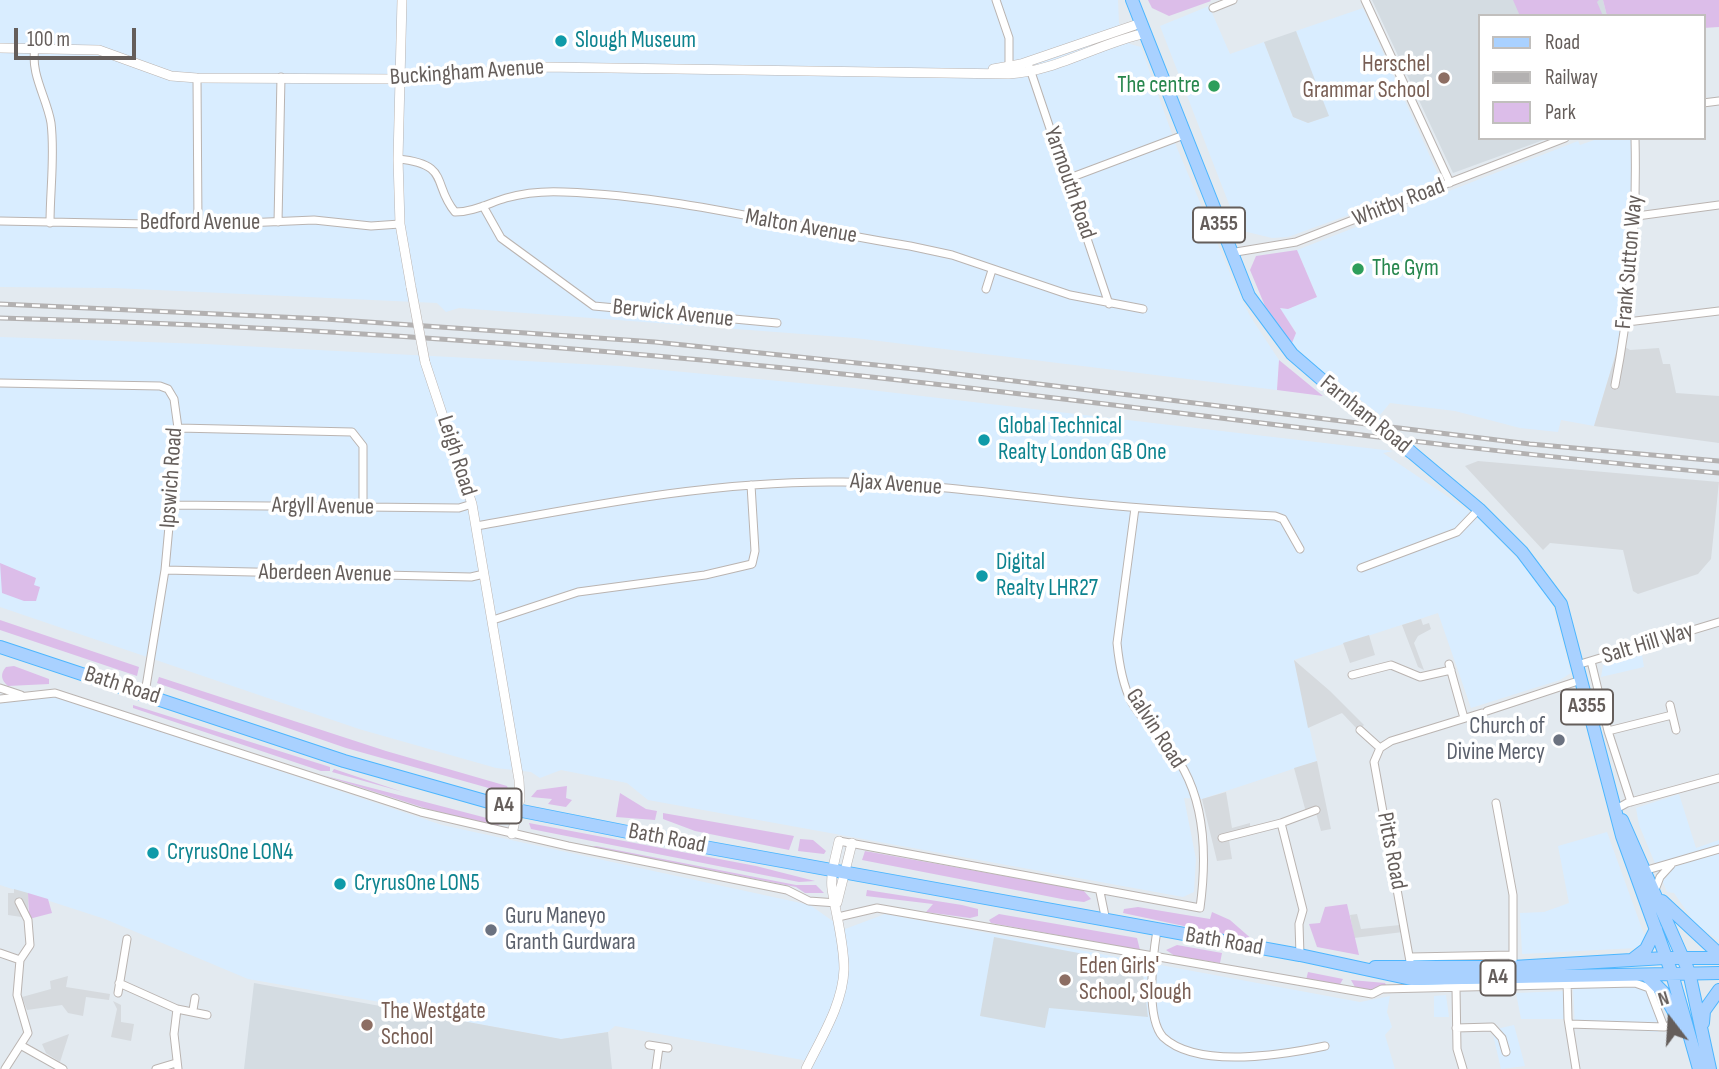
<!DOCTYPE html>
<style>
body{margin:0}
#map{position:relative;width:1719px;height:1069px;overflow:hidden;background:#e3eaf0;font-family:"Sofia Sans Condensed",sans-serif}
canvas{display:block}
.legend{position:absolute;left:1478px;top:14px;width:228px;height:126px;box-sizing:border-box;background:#fff;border:2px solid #c1bfbd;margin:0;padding:9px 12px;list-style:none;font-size:21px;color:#655e5b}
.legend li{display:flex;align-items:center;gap:14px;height:35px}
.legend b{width:35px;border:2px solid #c1bfbd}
.north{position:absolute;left:1635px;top:985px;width:70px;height:70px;-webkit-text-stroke:5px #fff;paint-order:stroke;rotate:343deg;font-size:19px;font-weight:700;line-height:28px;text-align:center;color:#655e5b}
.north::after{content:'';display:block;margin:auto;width:24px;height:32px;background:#655e5b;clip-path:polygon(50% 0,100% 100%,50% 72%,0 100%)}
.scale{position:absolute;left:14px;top:28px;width:122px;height:32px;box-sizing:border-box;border:4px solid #655e5b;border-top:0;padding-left:9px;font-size:21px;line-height:24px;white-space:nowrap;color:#655e5b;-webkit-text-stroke:5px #fff;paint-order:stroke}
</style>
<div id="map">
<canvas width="1719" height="1069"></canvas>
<ul class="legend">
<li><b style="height:9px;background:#a9d1ff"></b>Road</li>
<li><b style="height:9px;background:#b3b1b1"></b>Railway</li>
<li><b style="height:19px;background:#dcbde9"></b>Park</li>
</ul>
<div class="north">N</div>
<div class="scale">100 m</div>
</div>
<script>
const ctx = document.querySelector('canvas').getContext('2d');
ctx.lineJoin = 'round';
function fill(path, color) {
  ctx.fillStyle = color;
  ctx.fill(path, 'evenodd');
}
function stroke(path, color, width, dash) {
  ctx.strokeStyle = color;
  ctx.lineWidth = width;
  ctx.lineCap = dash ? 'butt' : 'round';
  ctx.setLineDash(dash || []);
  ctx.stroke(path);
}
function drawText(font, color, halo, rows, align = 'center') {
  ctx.font = font + ' "Sofia Sans Condensed",sans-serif';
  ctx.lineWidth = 7;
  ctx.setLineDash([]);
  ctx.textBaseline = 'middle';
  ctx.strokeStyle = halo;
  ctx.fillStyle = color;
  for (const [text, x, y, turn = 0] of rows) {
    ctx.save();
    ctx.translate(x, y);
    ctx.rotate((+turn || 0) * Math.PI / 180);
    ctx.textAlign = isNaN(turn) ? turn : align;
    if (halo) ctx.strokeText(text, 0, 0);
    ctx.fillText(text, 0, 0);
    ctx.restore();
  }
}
fill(new Path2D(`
 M0 0H1118L1119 23 1130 44 1141 47 1177 148 1235 285 1250 316 1279 360 1277 390 855 338 459 308 446 312 437 303 114 288 0 287Z
 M1209 6 1230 54 1264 42 1293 117 1308 123 1328 116 1296 31 1363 8 1438 174 1437 183 1288 237 1272 238 1239 230 1160 26Z
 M1600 138H1633V219L1619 343 1594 426 1561 420 1558 432 1520 428 1455 411 1390 403 1380 415 1312 363 1292 343 1296 332 1279 308 1288 309 1317 297 1297 250 1578 141 1580 145Z
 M0 337 205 344 620 366 853 388 1393 451 1383 453 1475 515 1535 577 1551 600 1571 673 1560 680 1471 708 1438 613 1294 660 1317 761 1202 799 1184 798 1196 859 1194 892 1183 897 648 800 627 783 561 770 540 778 531 772 496 768 359 729 0 607Z
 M1642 655 1644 667 1601 677 1603 665Z
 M48 694 442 825 810 905 834 922 837 932 885 914 1360 1002 1390 996 1387 1012 1392 1027 1385 1035 1395 1069H808L803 1060 615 1026 608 1032 561 1039 402 1010 401 1003 397 1005 248 979 105 919 0 885V703Z
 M1679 794 1696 848 1719 840V940L1696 925 1674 893 1667 892 1639 825 1636 808Z
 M1607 832 1645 937 1637 948 1522 954 1520 913 1544 912 1569 903 1558 846Z
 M1641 986 1654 997 1661 1022 1658 1032 1575 1027 1573 988Z
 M1565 991 1566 1019H1521L1516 993Z
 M1446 995 1449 1017H1434V996Z
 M1514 1025 1525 1066 1501 1069 1492 1030Z`), '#d9edff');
fill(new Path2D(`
 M1619 343 1630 350 1659 348 1663 364H1670L1676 393 1719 396V443L1594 426Z
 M1478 461 1719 482 1711 559 1698 574 1638 594 1633 591 1623 550 1550 543 1543 550 1465 466Z
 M1421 619 1423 625 1429 623 1431 629 1418 636 1414 643 1424 670 1418 667 1402 625Z
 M1369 635 1375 655 1350 663 1343 643Z
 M1294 660 1330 691 1364 725 1358 730 1342 713 1308 728Z
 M1317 761 1331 829 1321 831 1316 813 1307 816 1294 768Z
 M1226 792 1232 828 1250 823V833L1229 840 1232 859 1217 861 1202 799Z
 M14 889 28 893V918L8 915V893H14Z
 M1357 914 1361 929 1400 925 1403 932 1354 938 1350 915Z
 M68 976 66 987 110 994 109 1000 86 997 83 1016 68 1013 62 1005 27 1010 22 997 51 989 50 981Z
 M113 1001 121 1005V1022L134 1024 131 1041 111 1037 117 1009Z
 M69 1034 60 1062 46 1053 42 1044Z`), '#d6dade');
fill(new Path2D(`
 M1372 0H1603L1607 16H1479V138H1549L1453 173Z
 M1296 31 1329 116 1308 123 1293 117 1264 42Z
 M994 937 1142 965 1148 1017 1049 1008 1045 1028 980 1016Z
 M254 983 561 1039 608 1032 612 1069H244Z`), '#d4dce2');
fill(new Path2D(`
 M1148 0H1210L1211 1 1169 16 1152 8Z
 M1513 0H1599L1597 2 1603 16H1520Z
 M1603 0H1719V27L1703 28V16H1607Z
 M1297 250 1317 297 1288 309 1280 308 1296 333 1292 343 1265 306 1250 270 1256 256Z
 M1279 360 1323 396 1277 390Z
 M0 563 36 578 34 585 40 587 36 601H24L2 593Z
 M0 620 139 667 137 676 0 630Z
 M14 666 49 679V684L8 686C1 680 0 674 6 667Z
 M159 677 386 751 507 786 510 794 346 748 157 683Z
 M133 705 330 767V771H321L133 708Z
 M334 769 403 792 332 772Z
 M322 775 502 822 497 826 431 810Z
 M567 786 566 798 572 800 566 807 548 804 552 799 531 797 537 790Z
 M620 793 646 809 657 811 655 820 616 817Z
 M663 813 794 836 789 850 695 831 663 819Z
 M529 823 756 866 815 881 799 882 531 829Z
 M800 839 813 840 826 851 824 854 798 851Z
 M596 846 796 885H816L824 893H805L796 887 591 847Z
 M865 851 1083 890 1091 899 1084 902 1067 900 862 860Z
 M867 890 962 905 978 909V916L970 918 926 912 933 904 866 896Z
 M28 893 48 899 52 913 29 919Z
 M1347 904 1359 955 1317 947 1309 924 1320 923 1325 907Z
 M1138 907 1210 919 1212 912 1230 920 1254 941 1123 913 1124 909Z
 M999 914 1137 938 1140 950 991 923 989 920Z
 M1177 945 1222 953 1220 963 1175 956 1166 950Z
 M1308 972 1343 979 1339 986 1306 980Z
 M1351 980 1385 983 1386 985 1375 989H1356Z`), '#dcbde9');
const minor = new Path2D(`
 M996 0 1009 38V71
 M1365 0 1450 183
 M1213 8 1233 0
 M35 48C30 74 47 98 51 123 55 155 50 190 50 223
 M1029 66 1109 304
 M197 78 198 225
 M1703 103 1719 101
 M398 159C451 164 432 185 455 212 473 212 489 203 506 198 524 193 545 191 564 192 680 196 795 228 910 246L952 255 1070 295 1143 309
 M1067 179 1184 135
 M483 206 501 238 594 306 777 323
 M1637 216 1719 205
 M0 221 198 225 314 220 371 226 400 224
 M278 222 281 77
 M1230 253 1296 242 1565 138
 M986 289 992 270
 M1627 322 1719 311
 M0 383 160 386 168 389 174 399 178 428 165 570 145 693
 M1615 385C1631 303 1637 222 1635 138
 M178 428 352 432 363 446V507
 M173 505 459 508 472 504
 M477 526C597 504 720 480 843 482 928 483 1012 496 1096 504 1155 510 1215 513 1275 516L1283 519 1300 549
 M1361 568 1457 532 1479 509
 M165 570 471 577 484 574
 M493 620 578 592 705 575 752 564 755 551 751 485
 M1591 661 1608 731 1631 802
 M1449 664 1464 718
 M1577 665 1719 622
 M1352 675 1391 665 1420 677 1451 670
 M0 688 21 695
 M0 699 55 693 421 812 568 846 787 890 809 901 837 903
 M1670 705 1676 730
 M1487 711 1581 680
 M1360 730 1380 748
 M1608 731 1672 715
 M1496 803 1513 895V967
 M1616 809 1627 803 1719 778
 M1281 823 1303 910 1299 924 1300 955
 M1222 838 1281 823 1316 810
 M839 841 1200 908C1206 864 1206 811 1184 770 1170 745 1145 726 1131 701 1122 683 1119 663 1117 643L1135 508
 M1647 870 1719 849
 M1655 890 1660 877 1671 865
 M1100 892 1106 921
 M838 917 877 908 1372 994 1382 989 1635 983 1649 988 1664 1027 1679 1024
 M1157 930C1153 955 1145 1017 1163 1037 1197 1069 1282 1055 1325 1046
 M0 953 20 960
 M1411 957 1512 955
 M1411 967 1374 762 1380 748 1391 741 1482 713
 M1567 980 1568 1019 1576 1069
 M119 983 177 1009 207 1015
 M1456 988 1457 1049 1463 1069
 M118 993 127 939
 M177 1009 174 1034 178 1069
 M193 1010 195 998
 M1569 1024 1664 1027
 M1456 1028 1492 1027 1502 1038 1506 1052
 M649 1045 668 1048
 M22 1046 63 1069
 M5 1069 28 1033 17 995 20 960 30 945 28 920 19 902
 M156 1069 176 1063
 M656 1069 659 1047`);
const tertiary = new Path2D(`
 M402 0 398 159 400 224 411 287
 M0 48 99 50 171 76 197 78 400 79 544 67 1009 74C1057 71 1099 43 1146 33
 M993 69 1021 64 1141 23
 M425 362 472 504 519 780 520 799 512 834
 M837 903 852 843
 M806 1069C821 1038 843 1004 844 969 844 942 836 915 832 889 830 873 836 856 839 841`);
const primary = new Path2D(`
 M1132 0 1249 296 1292 354 1335 391
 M1411 452 1479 509 1522 552 1561 604 1622 836 1672 974 1699 1069
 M0 647 344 761 517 810 688 844 1300 955 1411 979 1719 973
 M1622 820 1689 972 1710 1069
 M1662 901 1719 954
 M1633 959 1646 949 1656 929
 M1375 967H1513L1665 958H1719
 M1647 976 1663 992 1684 1030
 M1703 1023 1704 1011 1719 990`);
stroke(minor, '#bab4b1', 9);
stroke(tertiary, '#bab4b1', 10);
stroke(primary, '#4db6fe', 14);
stroke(minor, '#fff', 7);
stroke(tertiary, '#fff', 9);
stroke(primary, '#a9d1ff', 12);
const rail = new Path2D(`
 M0 304 325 319 655 342 924 370 1530 444 1719 461
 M0 318C268 325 538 343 805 370 1110 401 1413 446 1719 473`);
stroke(rail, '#b3b1b1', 5);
stroke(rail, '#fff', 2.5, [8]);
const tertiaryBridge = new Path2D(`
 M411 287 425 362`);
const primaryBridge = new Path2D(`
 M1335 391 1411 452`);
stroke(tertiaryBridge, '#bab4b1', 10, []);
stroke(primaryBridge, '#4db6fe', 14, []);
stroke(tertiaryBridge, '#fff', 9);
stroke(primaryBridge, '#a9d1ff', 12);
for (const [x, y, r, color] of [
 [561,41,7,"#0f9aa8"],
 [1444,78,7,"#8d6e63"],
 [1214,86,7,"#2e9e5b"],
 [1358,269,7,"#2e9e5b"],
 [984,440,7,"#0f9aa8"],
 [982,576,7,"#0f9aa8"],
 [1559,740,7,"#6b7280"],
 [153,853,7,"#0f9aa8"],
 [340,884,7,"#0f9aa8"],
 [491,930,7,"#6b7280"],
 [1065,980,7,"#8d6e63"],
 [367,1025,7,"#8d6e63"]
]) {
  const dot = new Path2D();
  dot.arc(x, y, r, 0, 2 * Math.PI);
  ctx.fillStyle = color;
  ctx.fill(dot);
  stroke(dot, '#fff', 2.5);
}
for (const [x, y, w] of [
 [1219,225,52],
 [1587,707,52],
 [504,806,35],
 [1498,978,35]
]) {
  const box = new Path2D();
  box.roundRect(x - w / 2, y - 17.5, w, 35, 5);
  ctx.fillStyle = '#fff';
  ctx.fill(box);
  stroke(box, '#655e5b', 2);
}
drawText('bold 21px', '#655e5b', null, [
 ["A355",1219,225],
 ["A355",1587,707],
 ["A4",504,806],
 ["A4",1498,978]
]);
drawText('23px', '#0d838f', '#fff', [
 ["Slough Museum",575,41],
 ["Global Technical",998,427],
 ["Realty London GB One",998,453],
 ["Digital",996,563],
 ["Realty LHR27",996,589],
 ["CryrusOne LON4",167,853],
 ["CryrusOne LON5",354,884]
], 'left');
drawText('23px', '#785e54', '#fff', [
 ["Herschel",1430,65,"right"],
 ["Grammar School",1430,91,"right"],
 ["Eden Girls'",1079,967],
 ["School, Slough",1079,993],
 ["The Westgate",381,1012],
 ["School",381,1038]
], 'left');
drawText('23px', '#655e5b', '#fff', [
 ["Buckingham Avenue",467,73,-4],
 ["Yarmouth Road",1069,183,71],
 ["Whitby Road",1399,203,-21],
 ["Bedford Avenue",200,223],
 ["Malton Avenue",801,227,10],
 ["Frank Sutton Way",1630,262,-85],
 ["Berwick Avenue",673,314,6],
 ["Farnham Road",1365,415,39],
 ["Leigh Road",456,456,72],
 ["Ipswich Road",172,478,-86],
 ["Ajax Avenue",896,485,4],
 ["Argyll Avenue",323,507,1],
 ["Aberdeen Avenue",325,574,1],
 ["Salt Hill Way",1648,644,-17],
 ["Bath Road",122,686,18],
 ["Galvin Road",1155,729,57],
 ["Bath Road",667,839,11],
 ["Pitts Road",1391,851,79],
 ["Bath Road",1224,942,10]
]);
drawText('23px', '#27864d', '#fff', [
 ["The centre",1200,86],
 ["The Gym",1372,269,"left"]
], 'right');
drawText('23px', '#5b616d', '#fff', [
 ["Church of",1545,727],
 ["Divine Mercy",1545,753],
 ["Guru Maneyo",505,917,"left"],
 ["Granth Gurdwara",505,943,"left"]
], 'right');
</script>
